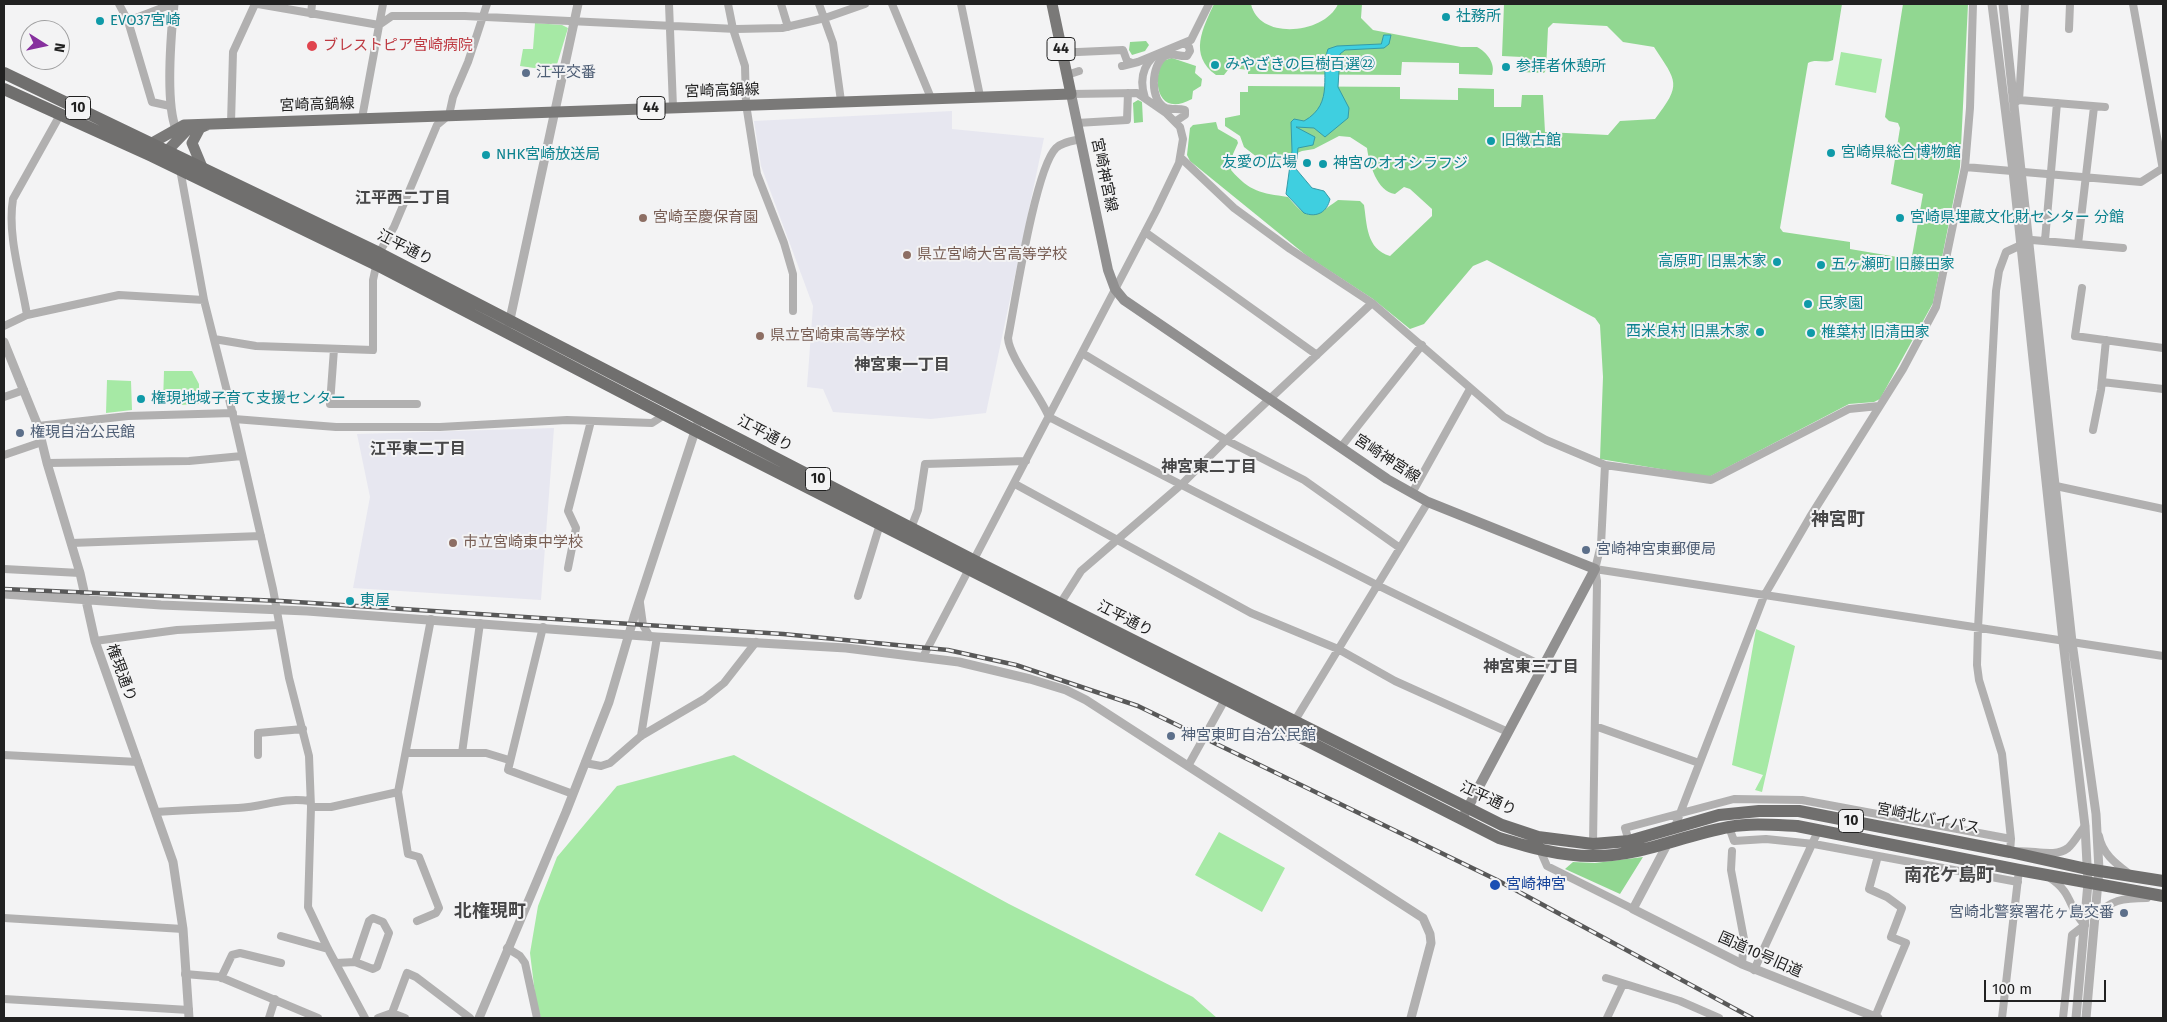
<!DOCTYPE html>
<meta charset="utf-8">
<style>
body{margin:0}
#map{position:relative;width:2167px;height:1022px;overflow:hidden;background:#f3f3f4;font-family:"Fira Sans",sans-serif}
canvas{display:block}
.frame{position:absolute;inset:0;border:5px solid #212121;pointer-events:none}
.north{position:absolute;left:20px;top:20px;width:50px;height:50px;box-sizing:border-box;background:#f3f3f4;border:1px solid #9f9fa0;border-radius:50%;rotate:100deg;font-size:14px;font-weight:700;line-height:20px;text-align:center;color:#212121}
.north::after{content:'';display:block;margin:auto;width:18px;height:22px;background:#86309e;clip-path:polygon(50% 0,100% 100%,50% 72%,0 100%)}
.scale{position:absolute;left:1984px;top:980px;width:122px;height:22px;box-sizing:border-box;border:2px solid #212121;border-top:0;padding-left:6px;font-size:15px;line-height:18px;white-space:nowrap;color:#212121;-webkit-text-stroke:4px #f3f3f4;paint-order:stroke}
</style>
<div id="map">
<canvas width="2167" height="1022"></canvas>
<div class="frame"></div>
<div class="north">N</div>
<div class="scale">100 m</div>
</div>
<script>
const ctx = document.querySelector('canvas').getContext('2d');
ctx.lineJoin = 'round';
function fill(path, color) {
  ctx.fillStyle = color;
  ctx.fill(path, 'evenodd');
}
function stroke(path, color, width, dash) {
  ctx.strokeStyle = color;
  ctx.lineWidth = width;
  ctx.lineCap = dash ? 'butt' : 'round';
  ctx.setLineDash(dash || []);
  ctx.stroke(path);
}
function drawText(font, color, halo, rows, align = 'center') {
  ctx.font = font + ' "Fira Sans","Noto Sans JP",sans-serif';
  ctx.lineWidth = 4;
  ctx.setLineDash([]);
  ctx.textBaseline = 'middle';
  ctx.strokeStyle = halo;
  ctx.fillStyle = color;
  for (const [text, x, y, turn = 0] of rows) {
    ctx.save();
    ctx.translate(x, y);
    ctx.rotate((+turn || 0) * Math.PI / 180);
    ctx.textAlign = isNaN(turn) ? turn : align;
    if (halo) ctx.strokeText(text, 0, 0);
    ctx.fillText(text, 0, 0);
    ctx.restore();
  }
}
fill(new Path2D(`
 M952 111V129L1044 138 986 413 931 419 833 412 823 389 807 387 813 306 761 166 754 121Z
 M554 428 541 600 353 588 370 497 357 434Z`), '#e7e7f0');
fill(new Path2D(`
 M535 23 562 25 568 28 555 71 520 66 523 49H533Z
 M1841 52 1882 59 1876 93 1835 85Z
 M164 371H192L199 384V404L180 405 179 403H163Z
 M107 380 131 381 132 410 106 413Z
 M1756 629 1795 646 1762 792 1755 790 1763 775 1732 765Z
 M734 755 1009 904 1193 997 1217 1018H541L536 1002 530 953 538 906 557 857 617 786Z
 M1219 832 1285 868 1262 912 1195 875Z`), '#a6e9a5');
fill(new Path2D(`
 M1214 4H1251C1259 41 1325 34 1338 4H1362L1361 18 1373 30 1461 47H1477C1487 52 1496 64 1492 75L1459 74V63L1402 62 1401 75 1248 74V70L1240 69 1232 65 1224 75H1216C1188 55 1203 28 1214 4Z
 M1504 4H1842L1833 60C1824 64 1816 58 1808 63L1780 228 1783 232 1850 242V249L1909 259 1912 256 1923 194 1891 184 1900 128 1898 123 1889 121 1885 117 1903 4H1968L1960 167 1933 303 1880 399 1874 402 1849 404 1709 477 1600 459 1603 377 1600 325 1595 318 1487 260 1473 266 1424 324 1410 329 1373 299 1307 256 1190 161 1187 155 1190 128 1193 125 1216 122 1218 129 1237 140 1238 143 1233 154 1231 170C1250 192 1261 193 1288 197 1309 222 1313 218 1338 200L1360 201 1364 205C1367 224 1366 249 1390 256L1432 216V209L1410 189 1404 187 1395 194C1377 192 1369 163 1367 148L1350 137 1339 136 1314 149 1302 151 1273 163 1262 161 1244 147 1240 136 1225 126V118L1240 115V92H1248V86L1400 87V99L1458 100V88L1494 89V107H1521L1522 95H1543L1545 132 1608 135 1620 121 1655 119C1682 84 1677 82 1654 47L1623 42 1607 26 1553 23 1548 28 1546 70 1544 73 1521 72 1522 57 1502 56Z
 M1146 41 1149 45 1145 51 1132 55 1129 50 1130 42Z
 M1172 58 1196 66 1195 73 1202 79 1201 86 1193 91 1192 99C1153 120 1153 71 1164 61 1165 60 1171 58 1172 58Z
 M1138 100 1142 102 1143 122 1134 123 1133 103Z
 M1643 857 1620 894 1565 869 1573 862 1595 863Z`), '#91d791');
const water = new Path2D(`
 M1384 35H1391L1389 44 1384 48 1345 50 1340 54 1338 87 1349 108 1348 118 1325 137 1314 128 1296 127 1315 137 1313 145 1298 148 1296 169 1312 188 1324 191 1330 199C1327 212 1317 218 1304 213L1286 194 1292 151 1291 122 1294 119 1304 121C1336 103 1319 73 1328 49L1337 46 1381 44Z`);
fill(water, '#3fcfe0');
stroke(water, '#369ba7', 1);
stroke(new Path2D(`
 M119 4 128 21 152 102 170 106
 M258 4 379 25 392 16H465L736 29 782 28 825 18 865 4
 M669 4 673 107
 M728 4 733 29 745 66 746 104 757 174 784 243 793 274V311
 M781 4 788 27
 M819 4 833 43 841 101
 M892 4 931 98
 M961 4 980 96
 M2133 4 2163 170
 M311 14 312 4
 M128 21 167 6 173 7
 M2069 29 2070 4
 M1061 46 1071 52H1078L1123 50 1127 61 1132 63
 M1122 66 1138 62 1191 40 1209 4
 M1067 75 1079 71
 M1145 98C1140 83 1141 69 1153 57
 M2019 100 2025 4
 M2016 102 2019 100 2105 107
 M362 118 383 4
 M1176 121 1185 115V110C1179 108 1172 110 1166 108 1149 101 1151 64 1165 56 1173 52 1179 57 1187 56L1190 51 1189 47 1185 43
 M231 123 233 52 255 4
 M1077 123 1127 120 1128 93
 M1081 139C1072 141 1062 142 1056 148 1035 169 1015 303 1008 338 1009 357 1040 395 1049 417L1377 585 1543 666
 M1181 158 1234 208 1290 249 1372 303 1504 417 1546 440 1605 465 1711 480 1849 409 1879 406
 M1965 167 2141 182 2163 168
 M180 169 204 300 234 419 273 589 289 678 309 756 311 807 308 907 328 949 365 1018
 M1145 232 1317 355
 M2045 240 2057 103
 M2078 244 2094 107
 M2082 288 2075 336 2163 348
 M27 315C21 278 7 235 13 199L60 115
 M4 326 27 315 119 295 204 300
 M214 339 256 346 373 350V280L379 253 394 227 437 125 449 115 453 97 468 62 487 4
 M334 349 330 404H417
 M1082 353 1226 440 1304 480 1400 548
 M2102 382 2163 389
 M4 397 24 390
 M234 419 336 427H440L567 420 652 423 666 414
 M38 426 128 416 233 413
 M2093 430 2101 390 2106 340
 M1341 447 1422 345
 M4 455 42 442
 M47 463 189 461 242 456
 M1015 484 1251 613 1338 649 1395 681 1508 732
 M2056 486 2163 509
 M1412 493 1470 389
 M911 528 918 510 925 464 1026 461
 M71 543 261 536
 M568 568 576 528 568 511 591 421
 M4 569 80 573
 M1595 569 2163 656
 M858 596 880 524
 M640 603 643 625 650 637
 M1060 604 1081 571 1182 484 1226 440 1372 303
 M543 627 508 770 573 794
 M95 641 177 630 278 625
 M923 657 1156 211 1179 163 1183 139 1180 127 1166 113 1137 93 1071 94
 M1294 722 1428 502
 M1595 726 1699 763
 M641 736 657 637
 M407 753H486L509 760
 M462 753 480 623
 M4 755 138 762
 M258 755V733L303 729
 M585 763 601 766 610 763 641 736 704 699 724 683 756 642
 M1188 766 1227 696
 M311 807H331L398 792
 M156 812C184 810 210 809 238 808 265 807 280 797 310 801
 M2085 826C2079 833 2074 843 2068 848 2054 859 2029 848 2010 852L2011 839 2002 754 1979 680 1977 665 1978 628 1996 291 1999 271 2006 252 2032 240 2123 248
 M1729 827 1734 841 1766 839 1814 844 2018 882
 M1674 829 1764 596 1810 517 1903 369 1936 307 1965 167 1970 108 1973 4
 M2099 836C2102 853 2115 863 2128 873
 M1629 841 1625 828 1734 799 1802 800 2011 839
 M1593 844 1597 581 1595 569 1601 545 1605 465
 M1540 850 1547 866 1633 909
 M1732 851 1731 870 1744 939 1742 964
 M2050 878C2074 894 2067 907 2085 925L2072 935 2063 1018
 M4 918 183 929
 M2095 919C2107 899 2126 898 2147 898
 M417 921 436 913 439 908 419 857 408 854 398 792 431 619
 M281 936 328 949
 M507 948 520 956 525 963 537 1018
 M336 963 355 962 373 969 377 967 389 933 383 922 373 918 369 921 355 962
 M1754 970 1819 829
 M185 974 220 977 318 1018
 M221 978 232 955 240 953 281 963
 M1606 978 1680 1001 1719 1018
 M4 999 189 1010
 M392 1013 405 1018
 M1875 1017 1906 943 1891 937 1902 908 1887 897 1869 889 1878 856
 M269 1018 275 999
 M378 1018 392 1013 407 973 416 977 470 1018
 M1607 1018 1623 984
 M2002 1018 2019 870`), '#b1b0b0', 8);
stroke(new Path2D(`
 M174 4C171 35 165 102 176 129
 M1992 4 2013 171 2063 641 2085 826 2088 883 2076 1018
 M2003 4 2072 642 2096 814 2099 870 2086 1018
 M509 324 578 4
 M4 342 38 426 47 463 80 573 95 641 173 862 183 929 189 1018
 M4 594 161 605 307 611 657 637 846 648 959 662 1030 679 1066 690 1086 700 1423 918 1430 934 1431 943 1411 1018
 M1669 841 1633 909 1742 964 1878 1018
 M479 1018 566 812 609 702 634 617 697 425`), '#b1b0b0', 9);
stroke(new Path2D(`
 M1071 94 1108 270 1115 289 1124 300 1387 479 1428 502 1595 569 1465 813`), '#919090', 10);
stroke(new Path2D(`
 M152 143 184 125 1071 94 1052 4
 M160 153 168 150 192 125
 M202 167 192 143 200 128 207 125`), '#7a7978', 11);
stroke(new Path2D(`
 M4 73 379 253 975 561 1502 825 1538 837 1593 844 1629 841 1719 815 1759 811H1799L2010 852 2087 869 2163 881
 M4 89 152 156 377 265 694 430 1499 838C1529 847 1559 856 1592 856 1639 857 1683 835 1729 827 1751 823 1774 825 1797 826L2019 870 2163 896`), '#706f6e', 12);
const rail = new Path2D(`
 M4 589 281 601 783 634 948 650 1016 665 1138 706 1497 880 1752 1018`);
stroke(rail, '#585858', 4.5);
stroke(rail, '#f3f3f4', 2.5, [8]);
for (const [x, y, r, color] of [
 [1446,17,5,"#0f9aa8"],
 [100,21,5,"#0f9aa8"],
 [312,46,6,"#e0444e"],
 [1215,65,5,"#0f9aa8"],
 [1506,67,5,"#0f9aa8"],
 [526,73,5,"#5c6f8a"],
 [1491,141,5,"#0f9aa8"],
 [1831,153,5,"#0f9aa8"],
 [486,155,5,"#0f9aa8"],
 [1307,163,5,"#0f9aa8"],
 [1323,164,5,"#0f9aa8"],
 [643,218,5,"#8d6e63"],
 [1900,218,5,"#0f9aa8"],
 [907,255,5,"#8d6e63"],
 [1777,262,5,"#0f9aa8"],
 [1821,265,5,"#0f9aa8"],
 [1808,304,5,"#0f9aa8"],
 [1760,332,5,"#0f9aa8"],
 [1811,333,5,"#0f9aa8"],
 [760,336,5,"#8d6e63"],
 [141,399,5,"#0f9aa8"],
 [20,433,5,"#5c6f8a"],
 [453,543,5,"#8d6e63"],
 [1586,550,5,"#5c6f8a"],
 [350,601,5,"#0f9aa8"],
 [1171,736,5,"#5c6f8a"],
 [1495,885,6,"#1a4fb4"],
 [2124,913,5,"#5c6f8a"]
]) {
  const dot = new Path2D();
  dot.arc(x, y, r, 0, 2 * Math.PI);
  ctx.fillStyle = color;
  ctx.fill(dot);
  stroke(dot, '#f3f3f4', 2);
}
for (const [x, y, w] of [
 [1061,49,28],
 [78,108,25],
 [651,108,28],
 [818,479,25],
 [1851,821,25]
]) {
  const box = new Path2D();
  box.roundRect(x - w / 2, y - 11.5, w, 23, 4);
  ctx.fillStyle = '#f3f3f4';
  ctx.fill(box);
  stroke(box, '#212121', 1);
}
drawText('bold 14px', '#212121', null, [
 ["44",1061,49],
 ["10",78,108],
 ["44",651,108],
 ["10",818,479],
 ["10",1851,821]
]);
drawText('15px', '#0d838f', '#f3f3f4', [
 ["社務所",1456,17],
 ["EVO37宮崎",110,21],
 ["みやざきの巨樹百選㉒",1225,65],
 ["参拝者休憩所",1516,67],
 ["旧徴古館",1501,141],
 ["宮崎県総合博物館",1841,153],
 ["NHK宮崎放送局",496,155],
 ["友愛の広場",1297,163,"right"],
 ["神宮のオオシラフジ",1333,164],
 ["宮崎県埋蔵文化財センター 分館",1910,218],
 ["高原町 旧黒木家",1767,262,"right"],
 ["五ヶ瀬町 旧藤田家",1831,265],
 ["民家園",1818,304],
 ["西米良村 旧黒木家",1750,332,"right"],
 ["椎葉村 旧清田家",1821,333],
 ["権現地域子育て支援センター",151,399],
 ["東屋",360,601]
], 'left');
drawText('15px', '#be3a42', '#f3f3f4', [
 ["ブレストピア宮崎病院",323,46]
], 'left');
drawText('15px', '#4e5e75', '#f3f3f4', [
 ["江平交番",536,73],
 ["権現自治公民館",30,433],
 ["宮崎神宮東郵便局",1596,550],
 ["神宮東町自治公民館",1181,736],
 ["宮崎北警察署花ヶ島交番",2114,913,"right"]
], 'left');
drawText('15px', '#212121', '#f3f3f4', [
 ["宮崎高鍋線",722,91,-2],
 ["宮崎高鍋線",317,105,-2],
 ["宮崎神宮線",1104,175,78],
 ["江平通り",405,248,27],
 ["江平通り",765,434,28],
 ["宮崎神宮線",1387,459,33],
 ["江平通り",1125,619,27],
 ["権現通り",121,673,70],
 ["江平通り",1488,799,25],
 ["宮崎北バイパス",1928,819,11],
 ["国道10号旧道",1760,955,24]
]);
drawText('15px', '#785e54', '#f3f3f4', [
 ["宮崎至慶保育園",653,218],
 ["県立宮崎大宮高等学校",917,255],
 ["県立宮崎東高等学校",770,336],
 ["市立宮崎東中学校",463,543]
], 'left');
drawText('15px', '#164399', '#f3f3f4', [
 ["宮崎神宮",1506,885]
], 'left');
drawText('bold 16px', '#474748', '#f3f3f4', [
 ["江平西二丁目",403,199],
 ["神宮東一丁目",902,366],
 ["江平東二丁目",418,450],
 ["神宮東二丁目",1209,468],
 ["神宮東三丁目",1531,668]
]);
drawText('bold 18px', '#474748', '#f3f3f4', [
 ["神宮町",1838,520],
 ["南花ケ島町",1949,876],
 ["北権現町",490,912]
]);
</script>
